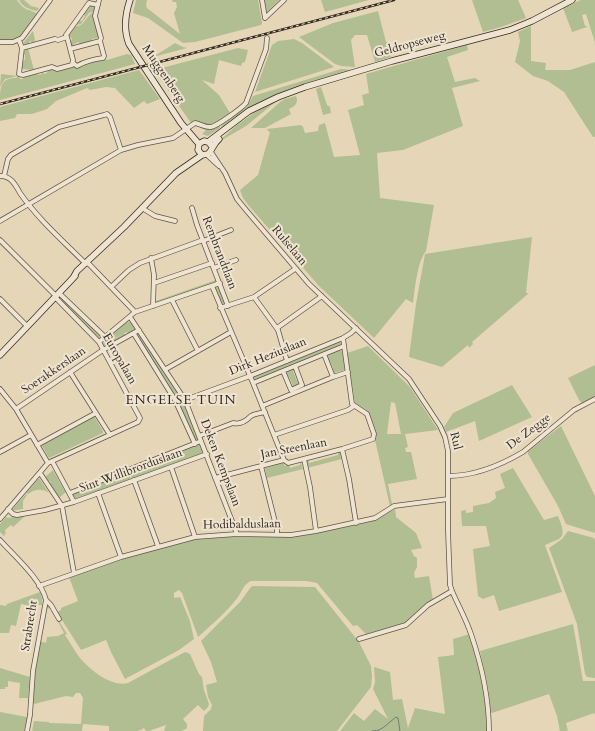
<!DOCTYPE html>
<style>
body{margin:0}
canvas{display:block;background:#e5d6b8}
</style>
<canvas width="595" height="731"></canvas>
<script>
const ctx = document.querySelector('canvas').getContext('2d');
ctx.lineJoin = 'round';
function fill(path, color) {
  ctx.fillStyle = color;
  ctx.fill(path, 'evenodd');
}
function stroke(path, color, width, dash) {
  ctx.strokeStyle = color;
  ctx.lineWidth = width;
  ctx.lineCap = dash ? 'butt' : 'round';
  ctx.setLineDash(dash || []);
  ctx.stroke(path);
}
function drawText(font, color, halo, rows, align = 'center') {
  ctx.font = font + ' Cardo,serif';
  ctx.lineWidth = 4;
  ctx.setLineDash([]);
  ctx.textBaseline = 'middle';
  ctx.strokeStyle = halo;
  ctx.fillStyle = color;
  for (const [text, x, y, turn = 0] of rows) {
    ctx.save();
    ctx.translate(x, y);
    ctx.rotate((+turn || 0) * Math.PI / 180);
    ctx.textAlign = isNaN(turn) ? turn : align;
    if (halo) ctx.strokeText(text, 0, 0);
    ctx.fillText(text, 0, 0);
    ctx.restore();
  }
}
fill(new Path2D(`
 M0 0H17C25 12 28 8 38 14L21 37 16 40 0 41Z
 M19 0H24L31 6 39 8 37 11C28 9 23 7 19 0Z
 M136 0H147L146 5 147 8 180 34 174 13 177 7 176 2H173L172 0H258L262 23 261 25 195 42 183 43 148 18 133 13Z
 M262 0H279L265 14Z
 M321 0H369L325 12Z
 M472 0H518L526 18 501 27 483 32Z
 M581 0H595V43L586 14 582 15 585 26H587V27L572 32 563 8Z
 M92 5 94 6 96 8 95 11 89 13 81 24 75 25 78 20 82 21 85 16 83 13 88 6Z
 M378 11 386 42H388L391 57 375 62 367 35H355L351 40 355 67 341 66 335 64 299 37 333 23Z
 M93 12H95V24L100 38 99 40 97 38 92 39V41L79 45V42L74 44V47L70 45 69 42 72 40 71 37H69L67 35 74 26C84 28 85 17 93 12Z
 M531 26V61L546 63 545 70H570L595 62V137H593L564 92 548 81 533 76 515 62 520 41 518 32Z
 M33 31 35 40 33 44 31 41 29 42V44L27 45 23 43Z
 M294 39 302 43 334 67 255 92 272 45 278 41Z
 M175 43 183 47 187 48 153 57Z
 M467 45 468 50 447 57 455 82 475 78 480 81 452 88 463 126 403 150 377 153 380 198 434 205 426 251C417 262 415 289 413 303L406 299 374 338 319 286 249 206 243 198 240 190 258 175 270 132 268 131 267 129 301 125 303 127 305 133 318 131 319 125 325 123 334 157 360 155 348 110 364 105 362 95 369 93 366 74Z
 M28 48 34 70 21 69 22 61 25 60V55L22 54 26 49Z
 M238 48 248 50 245 62 242 63 241 66 219 60 214 84 202 80 219 95 230 113C226 117 220 123 214 125 207 128 201 120 191 123L154 70Z
 M127 54 131 55 135 64 0 100C0 87 1 78 16 78L19 76 20 79H23L24 76 36 73 38 75 42 74V72H43L44 74 47 73 48 70 82 63 85 65 104 58 107 60Z
 M341 69 354 70C327 78 299 84 273 96 255 104 237 117 221 129L222 123 247 107 253 96Z
 M139 70 160 99 147 104 144 101 134 108 115 88 106 87 90 90 87 88 56 101 47 109 32 114H17L15 118 0 121V107Z
 M1 74 18 76 5 79 0 87Z
 M321 87 327 105 330 107 331 113 323 115 316 89Z
 M296 96C299 102 295 107 289 109L291 114 265 128H251L280 102 285 99Z
 M278 100 246 126 217 143 237 125 254 113Z
 M220 124V128L208 136 202 134 207 129Z
 M532 237 526 293H529L472 342 473 344 469 348 468 345 442 367 409 357 416 304 425 254Z
 M216 280V283L157 303H155L156 301Z
 M216 286H219L226 304 222 305 214 289Z
 M63 298 102 337V338H99L61 301Z
 M127 321 130 322 134 327 135 330 129 335 127 332 111 340 108 337Z
 M137 333 182 397 199 441H196L136 334Z
 M123 334H127L128 335 105 347 102 345 103 341 107 338 111 341Z
 M338 341 341 343V346L255 381 254 379 255 375Z
 M368 346 410 387 438 430 405 434 408 447 405 448 406 452H411L417 479 388 484 392 504 390 506 375 440C377 434 372 417 368 412 365 408 359 406 355 403L347 353ZM391 402 395 403 401 434H387Z
 M339 350 342 351 345 368 344 370 334 373 332 370 333 368 327 356Z
 M595 365V397L582 403 579 400 568 378Z
 M292 369 295 371H293L297 381 300 382V383L294 388 291 385 293 386 289 377 286 375V373Z
 M512 385 532 417 479 441 475 421 446 432 444 427 453 413Z
 M94 416 103 431V433L49 458 41 444Z
 M561 426 595 496V533L566 524 558 506 528 454V451Z
 M104 434V435L51 460V458Z
 M198 444 201 445 203 452 201 454 167 466 164 458Z
 M338 452H341L342 459 307 468 306 462 308 460 309 463 338 455Z
 M163 458 167 467 132 479 129 471Z
 M283 463 285 466 289 465 290 468 300 465V463H301L303 469 267 478 265 468Z
 M513 468 544 520 558 516C560 522 564 529 562 536L559 539 545 545 562 592 499 611 494 595 483 599 478 596 473 549 490 546 486 526H462L461 511 466 510V513L473 512V506L489 503 496 498 495 492 505 488 500 474Z
 M53 470 64 490 67 491 59 498 49 483 51 482 50 481 48 482 45 477Z
 M128 472 131 479 74 499 72 494 74 493Z
 M39 478 49 493C42 488 35 489 28 494L26 493Z
 M26 494 27 495 23 501V509L11 511Z
 M395 509 396 517 416 533 422 548 411 550 414 556 417 558V567L414 573 415 578 429 576 433 600 407 622 366 634 357 625 353 626 317 583 306 581H251C244 584 242 591 238 597 227 612 211 625 198 637L182 593 179 590 174 593V597L175 598 180 597 190 621 194 639 179 650 125 679 111 652 106 640 81 650 57 612 61 610V608L78 601 69 577 117 559 197 539 206 537 237 536 239 535 289 536 329 530 370 522 377 519Z
 M24 515 23 518 13 527 11 525 5 530 6 534 4 533 5 535 4 536 0 532V524L6 517 8 518Z
 M568 531 594 538 595 541V678L587 677 585 674 577 624 549 548 562 539Z
 M253 586 315 587 359 642 371 666 372 676 371 687 337 731H203L204 716 211 709 212 705 208 697 206 685 217 682 211 662 201 641 240 602 251 587Z
 M40 592 42 599V605H38L37 607 21 604 16 626 11 625 9 633H0V605L6 606 7 604Z
 M46 605 50 606 67 634 65 635C69 641 73 648 77 654 86 667 111 688 128 683L183 653 186 652 190 654 199 674 202 677 204 690 209 704 208 707 204 711 198 705 183 719 187 724V728L182 731H164L166 725 149 731H146L144 728 138 731H109V726L83 724 82 731H32L34 721 49 722V723L81 724 83 698 80 693H76L73 697 66 696 34 704C28 696 38 654 40 641L46 643 47 637 58 636 64 633 51 608 46 609Z
 M573 624 583 681H595V715L594 713 566 723 568 731H560L557 716 549 694 492 713 491 712 488 687 480 651Z
 M470 634 484 686 488 731H340L354 713 364 721 375 709 388 719 373 689 375 682 374 667 390 672 393 700 402 699 408 728 415 708 445 714 438 657 454 655 453 639Z
 M0 668 30 677 28 698H19L20 683 8 681V687H5V689H0Z
 M0 712 27 717 24 731H0Z`), '#b1be91');
stroke(new Path2D(`
 M372 731 379 730 384 727 396 717 398 718 400 731`), '#6e7f79', 1);
const street = new Path2D(`
 M262 0 265 18
 M265 18 284 0
 M19 40 22 48 19 74 23 75 52 67 57 69 72 65 73 60 67 37
 M0 42H13L22 38 50 0
 M22 48 55 39 58 40 67 37 66 35 89 3 98 5
 M70 49 100 41 101 38 95 16 99 0
 M73 63 77 66C86 61 94 59 103 58L104 56 100 41
 M211 152 225 173 237 199 246 210 309 284 409 379 440 426 445 437 448 451V531L450 585 452 591C458 605 466 619 471 634 482 666 489 697 489 731
 M207 155 219 166
 M0 176C11 176 15 184 20 193 38 219 63 241 85 263L89 264 135 312
 M4 176 8 159 11 155 59 127 104 115 107 114 110 117 121 150
 M142 208 155 216 175 221
 M192 208 197 225 228 306
 M0 221 121 150 138 145 173 138 195 123C201 124 205 128 211 127 217 126 242 108 246 103L266 49 267 38
 M0 240 56 296
 M203 241 231 230
 M151 258 154 275 153 306
 M214 268 236 260
 M154 283 212 263
 M212 286 253 383 284 460
 M111 287 129 270 140 263 203 240
 M59 293 105 337
 M254 297 278 330 287 361
 M0 299 27 326
 M172 300 198 351
 M220 308 254 297 295 269
 M130 317 185 400 237 534
 M277 328 322 296
 M134 334 175 400 195 444
 M99 342 135 312 220 283
 M324 354 333 377
 M166 369 231 332
 M283 371 291 390 302 385 295 366
 M70 372 96 413
 M253 383 344 346
 M0 389 16 409 48 463
 M185 400 250 376 343 338 351 333 356 328
 M262 406 333 377 348 372
 M16 409 103 350 139 330
 M274 435 348 410 354 406
 M199 436 233 423C240 425 246 421 251 416 254 414 261 413 265 412
 M37 445 96 413 110 435
 M342 449 349 479 356 523
 M0 452 31 435
 M304 459 310 487 316 531
 M52 461 74 502
 M261 466 277 530V534
 M171 467 195 537
 M40 473 62 506 74 573
 M448 476C474 476 501 465 523 452L574 410 595 399
 M215 478 284 460 288 463 342 449 373 439 374 434 367 414 352 404 343 338
 M134 480 158 546
 M70 493 201 441
 M98 493 121 557
 M8 509 13 514 17 515 45 510 74 502 207 454
 M0 519 48 463 138 422 140 418 99 342 55 297
 M0 540C14 556 41 579 46 600L33 671 30 715 27 731
 M39 586 121 557 195 537 237 534 291 535 316 531 375 518 394 506 448 499
 M46 600 51 605 59 619
 M359 639 406 625 428 605 452 591`);
const secondary = new Path2D(`
 M130 0C125 15 123 29 129 44L181 123 199 144
 M208 142 249 111 278 97 305 87 392 61 510 30 532 21 572 0
 M212 146 208 142 204 141 199 144 198 150 202 155 208 154C213 150 212 145 219 139
 M73 278 77 271 124 227 176 173 202 155
 M0 355 75 276`);
stroke(street, '#605546', 5.5);
stroke(secondary, '#332a20', 7);
stroke(street, '#eee4d1', 4);
stroke(secondary, '#eee4d1', 5.5);
const rail = new Path2D(`
 M0 104 394 0`);
stroke(rail, '#332a20', 2.5);
stroke(rail, '#eee4d1', 1, [3]);
drawText('12px', '#332a20', '#eee4d1', [
 ["Geldropseweg",410,45,-15],
 ["Muggenberg",163,74,56],
 ["Rulselaan",289,246,50],
 ["Rembrandtlaan",219,253,69],
 ["Dirk Heziuslaan",268,357,-22],
 ["Europalaan",119,359,60],
 ["Soerakkerslaan",54,371,-34],
 ["De Zegge",529,432,-37],
 ["Rul",455,441,76],
 ["Jan Steenlaan",294,449,-11],
 ["Deken Kempslaan",220,463,69],
 ["Sint Willibrorduslaan",131,471,-20],
 ["Hodibalduslaan",242,525,-1],
 ["Strabrecht",30,626,-81]
]);
ctx.letterSpacing = '1px';
drawText('13px', '#332a20', '#eee4d1', [
 ["ENGELSE TUIN",181,401]
]);
ctx.letterSpacing = '0px';
</script>
